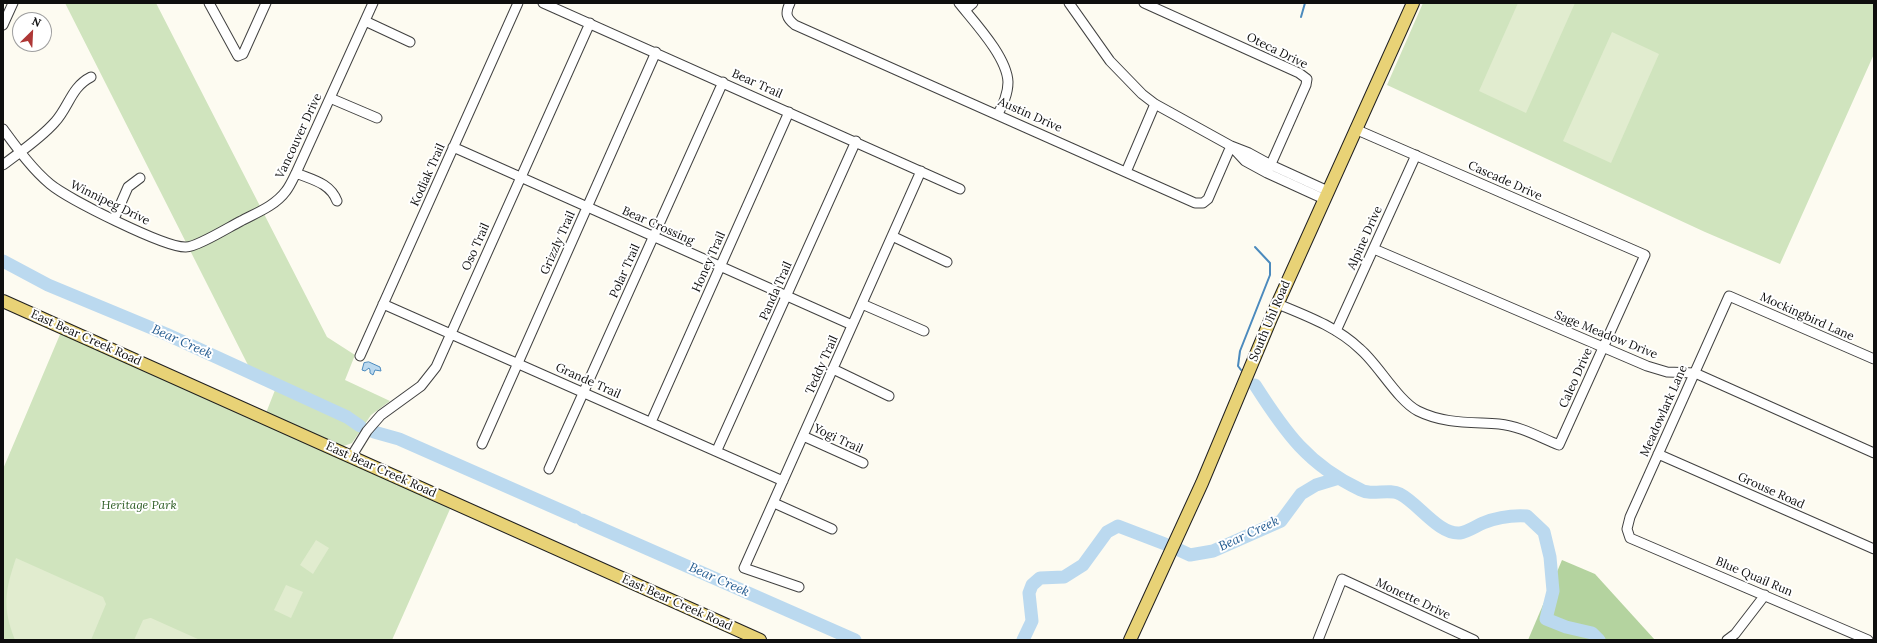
<!DOCTYPE html>
<style>
body{margin:0}
#map{position:relative;width:1877px;height:643px;overflow:hidden;background:#fdfbf1;font-family:Lora,serif}
canvas{display:block}
.frame{position:absolute;inset:0;border:4px solid #0e0e0e;pointer-events:none}
.north{position:absolute;left:12px;top:12px;width:40px;height:40px;box-sizing:border-box;background:#fff;border:1px solid #9f9f9f;border-radius:50%;rotate:24deg;font-size:11px;font-weight:700;line-height:16px;text-align:center;color:#0e0e0e}
.north::after{content:'';display:block;margin:auto;width:14px;height:18px;background:#ae3736;clip-path:polygon(50% 0,100% 100%,50% 72%,0 100%)}
</style>
<div id="map">
<canvas width="1877" height="643"></canvas>
<div class="frame"></div>
<div class="north">N</div>
</div>
<script>
const ctx = document.querySelector('canvas').getContext('2d');
ctx.lineJoin = 'round';
function fill(path, color) {
  ctx.fillStyle = color;
  ctx.fill(path, 'evenodd');
}
function stroke(path, color, width, dash) {
  ctx.strokeStyle = color;
  ctx.lineWidth = width;
  ctx.lineCap = dash ? 'butt' : 'round';
  ctx.setLineDash(dash || []);
  ctx.stroke(path);
}
function drawText(font, color, halo, rows, align = 'center') {
  ctx.font = font + ' Lora,serif';
  ctx.lineWidth = 4;
  ctx.setLineDash([]);
  ctx.textBaseline = 'middle';
  ctx.strokeStyle = halo;
  ctx.fillStyle = color;
  for (const [text, x, y, turn = 0] of rows) {
    ctx.save();
    ctx.translate(x, y);
    ctx.rotate((+turn || 0) * Math.PI / 180);
    ctx.textAlign = isNaN(turn) ? turn : align;
    if (halo) ctx.strokeText(text, 0, 0);
    ctx.fillText(text, 0, 0);
    ctx.restore();
  }
}
fill(new Path2D(`
 M65 3H156L327 337 355 355 345 380 390 401 371 415 352 443 341 447 266 413 277 385 250 369Z
 M1423 3H1874V54L1780 264 1705 232 1387 85Z
 M64 325 454 500 392 640H3V469Z`), '#d0e4be');
fill(new Path2D(`
 M1562 560 1595 574 1655 640H1528Z`), '#b4d39f');
fill(new Path2D(`
 M1518 3H1575L1526 113 1479 91Z
 M1612 32 1659 54 1611 163 1563 141Z
 M316 540 329 548 313 574 300 565Z
 M16 558 103 597 106 604 91 640H15C2 607 5 591 16 558Z
 M286 585 303 592 291 618 274 610Z
 M150 618H151L200 640H134L143 620Z`), '#e1eccf');
const water = new Path2D(`
 M369 362 380 367 381 371 375 370 373 375 370 373V370L369 368 365 371 362 370 364 363Z`);
fill(water, '#bbd9ef');
stroke(water, '#4b8abd', 1);
stroke(new Path2D(`
 M1301 17 1305 3
 M1241 370 1238 366 1240 351 1270 275V263L1255 247`), '#4b8abd', 2);
stroke(new Path2D(`
 M3 261 48 285 166 334 347 417 360 426
 M1255 385C1285 432 1308 465 1361 490 1372 496 1389 488 1400 494 1418 503 1439 535 1460 533 1467 532 1476 526 1483 523 1498 517 1511 515 1527 516L1544 532 1550 557 1553 591 1546 619 1566 627 1592 633 1599 640
 M374 432 399 439 576 517
 M582 520 855 640
 M1177 549 1190 555 1213 551 1281 521 1301 494 1316 485 1339 478
 M1023 640 1032 621 1029 593 1032 585 1040 578 1064 577 1083 565 1107 532 1118 526 1165 544`), '#bbd9ef', 13);
const minor = new Path2D(`
 M209 3 238 56 243 54 266 3
 M543 3 960 189
 M790 3C785 13 786 18 795 25L1195 203H1203L1208 199 1231 146
 M959 3C975 23 1007 57 1008 82 1008 94 1003 104 998 114
 M1069 3 1110 61 1142 94 1155 104 1231 146 1249 153 1271 165 1328 191
 M1144 3 1299 73 1307 79 1306 85 1267 173
 M965 10 973 3
 M365 21 410 42
 M3 25 13 3
 M330 98 377 118
 M3 129C17 148 32 169 50 184 68 199 165 248 186 247 197 247 229 227 241 221 256 213 275 206 286 191 290 186 293 179 296 173L373 3
 M453 147 852 325
 M1232 147 1245 161 1267 173 1324 199
 M3 165C21 151 40 139 55 122 69 107 71 87 91 77
 M1126 172 1155 104
 M296 173C313 180 330 183 337 201
 M114 219 128 187 140 178
 M892 236 947 262
 M1374 249 1647 366 1667 372 1695 373 1874 453
 M383 304 783 481
 M862 304 924 331
 M1278 304C1307 316 1337 327 1360 349 1378 364 1398 401 1418 411 1444 424 1471 422 1499 424 1520 426 1539 437 1559 445L1645 255 1355 129
 M1336 331 1416 155
 M360 356 518 3
 M833 369 889 396
 M651 422 789 112
 M803 436 863 463
 M482 444 656 52
 M717 450 856 141
 M1658 454 1874 549
 M351 457 367 431 381 415 421 386 436 367 590 23
 M549 469 723 82
 M774 503 832 529
 M799 587 744 568 921 171
 M1318 640 1342 579 1474 640
 M1727 640 1735 634 1765 595
 M1868 640 1630 538 1627 529 1630 517 1729 296 1874 359`);
const major = new Path2D(`
 M3 301 760 640
 M1130 640 1202 483 1272 316 1413 3`);
stroke(minor, '#414141', 11);
stroke(major, '#1f1f1f', 14);
stroke(minor, '#fff', 9);
stroke(major, '#e8d276', 12);
drawText('12px', '#0e0e0e', '#fff', [
 ["Oteca Drive",1277,51,26],
 ["Bear Trail",757,84,24],
 ["Austin Drive",1030,115,24],
 ["Vancouver Drive",299,136,-65],
 ["Kodiak Trail",428,175,-66],
 ["Cascade Drive",1505,181,24],
 ["Winnipeg Drive",110,203,26],
 ["Bear Crossing",658,226,24],
 ["Alpine Drive",1365,238,-66],
 ["Grizzly Trail",558,243,-66],
 ["Oso Trail",476,247,-66],
 ["Honey Trail",709,262,-66],
 ["Polar Trail",625,271,-66],
 ["Panda Trail",776,291,-66],
 ["Mockingbird Lane",1807,317,24],
 ["South Uhl Road",1270,321,-67],
 ["Sage Meadow Drive",1606,335,22],
 ["East Bear Creek Road",86,338,24],
 ["Teddy Trail",822,365,-66],
 ["Caleo Drive",1576,378,-66],
 ["Grande Trail",588,381,24],
 ["Meadowlark Lane",1664,411,-66],
 ["Yogi Trail",838,439,25],
 ["East Bear Creek Road",381,470,24],
 ["Grouse Road",1771,491,24],
 ["Blue Quail Run",1754,577,23],
 ["Monette Drive",1413,599,25],
 ["East Bear Creek Road",677,603,24]
]);
drawText('italic 12px', '#2f5e26', '#fff', [
 ["Heritage Park",139,506]
]);
drawText('italic 13px', '#265d91', '#fff', [
 ["Bear Creek",182,342,24],
 ["Bear Creek",1249,534,-25],
 ["Bear Creek",719,580,24]
]);
</script>
